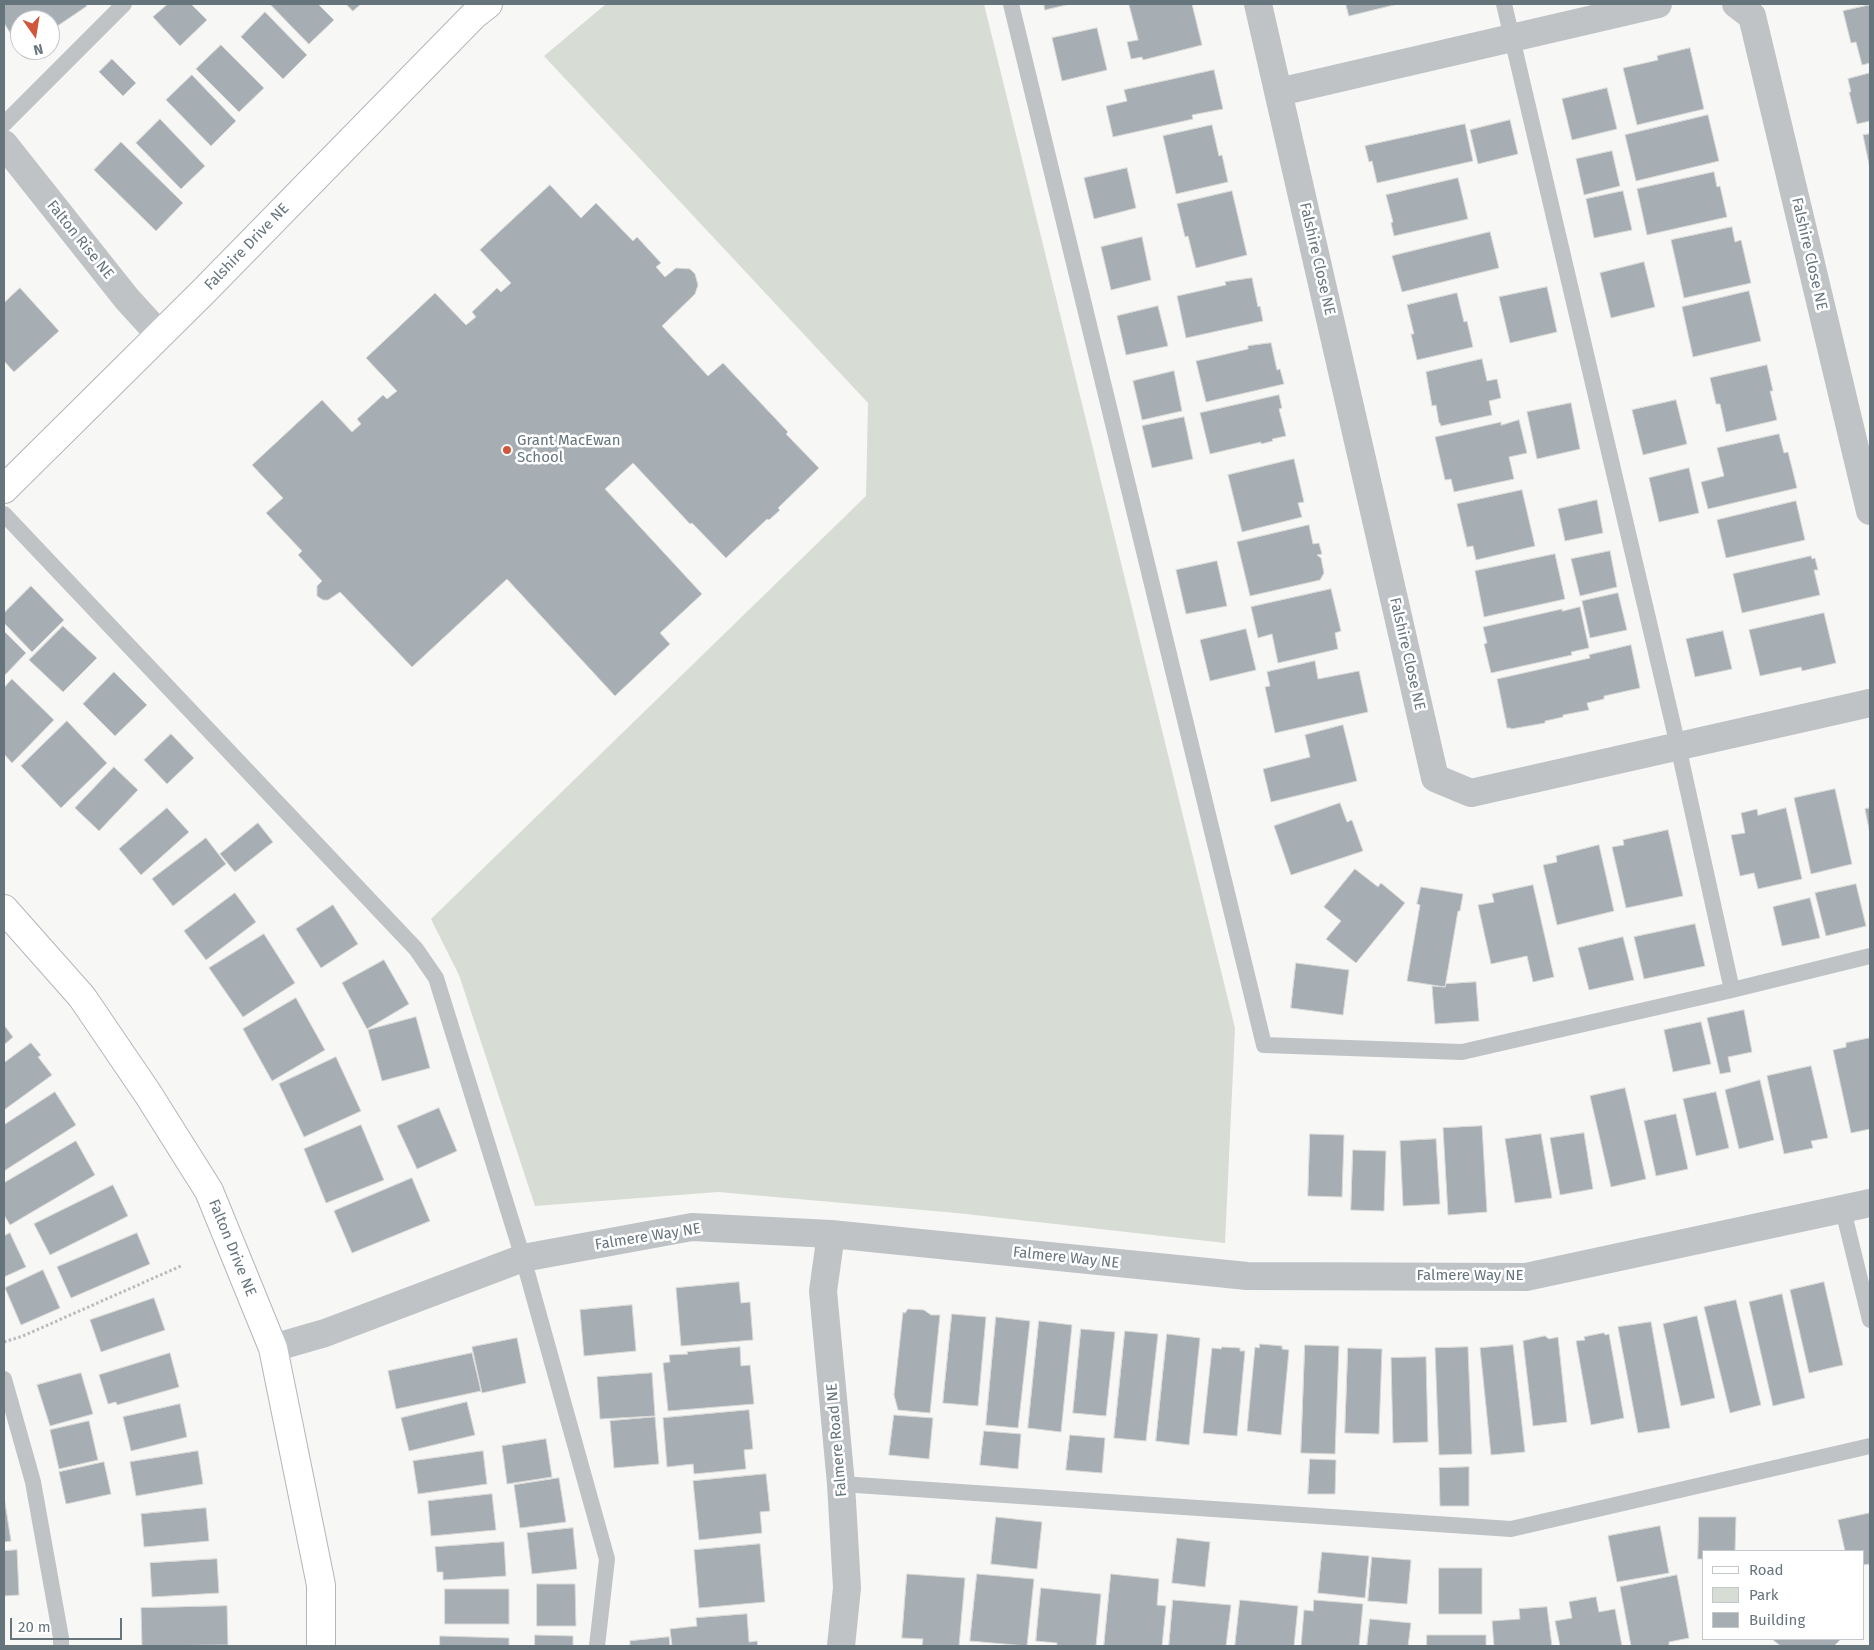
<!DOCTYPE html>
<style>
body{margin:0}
#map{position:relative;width:1874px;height:1650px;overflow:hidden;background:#f7f7f5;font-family:"Fira Sans",sans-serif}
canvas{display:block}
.frame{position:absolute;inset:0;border:5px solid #66747c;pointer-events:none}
.legend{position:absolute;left:1702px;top:1550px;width:162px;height:90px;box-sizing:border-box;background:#fff;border:1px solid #c2c7cb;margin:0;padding:6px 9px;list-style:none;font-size:15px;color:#66747c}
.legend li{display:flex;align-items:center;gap:10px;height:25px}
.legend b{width:25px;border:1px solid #c2c7cb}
.north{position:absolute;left:10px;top:10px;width:50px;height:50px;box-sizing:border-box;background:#fff;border:1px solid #c2c7cb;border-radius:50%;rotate:167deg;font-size:14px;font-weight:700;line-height:20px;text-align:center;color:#66747c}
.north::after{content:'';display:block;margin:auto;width:18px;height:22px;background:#d0563c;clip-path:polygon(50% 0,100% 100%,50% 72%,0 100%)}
.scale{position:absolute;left:10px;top:1618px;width:112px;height:22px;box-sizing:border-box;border:2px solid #66747c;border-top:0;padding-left:6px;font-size:15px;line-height:18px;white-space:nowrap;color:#66747c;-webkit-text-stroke:4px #fff;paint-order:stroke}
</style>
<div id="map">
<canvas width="1874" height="1650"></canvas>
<div class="frame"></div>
<ul class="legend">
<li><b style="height:6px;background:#fff"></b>Road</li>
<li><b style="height:14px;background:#d7dcd4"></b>Park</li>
<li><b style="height:14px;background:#a7aeb3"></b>Building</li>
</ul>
<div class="north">N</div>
<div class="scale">20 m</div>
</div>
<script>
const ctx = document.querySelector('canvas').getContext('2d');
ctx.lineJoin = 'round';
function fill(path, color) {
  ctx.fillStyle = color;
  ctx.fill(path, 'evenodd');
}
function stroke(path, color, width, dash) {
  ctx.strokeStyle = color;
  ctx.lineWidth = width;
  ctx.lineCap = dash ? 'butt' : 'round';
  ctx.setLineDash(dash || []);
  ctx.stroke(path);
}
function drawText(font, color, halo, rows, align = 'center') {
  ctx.font = font + ' "Fira Sans",sans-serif';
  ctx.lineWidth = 5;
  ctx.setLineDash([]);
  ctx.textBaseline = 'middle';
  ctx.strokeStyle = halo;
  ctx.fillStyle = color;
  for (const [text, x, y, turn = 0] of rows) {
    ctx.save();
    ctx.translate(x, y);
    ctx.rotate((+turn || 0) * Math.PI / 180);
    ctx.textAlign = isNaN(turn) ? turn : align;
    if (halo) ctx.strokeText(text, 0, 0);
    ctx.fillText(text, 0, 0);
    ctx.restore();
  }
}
fill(new Path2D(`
 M606 4H984L1235 1028 1225 1243 957 1213 718 1192 535 1206 459 975 431 919 866 496 868 403 544 56Z`), '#d7dcd4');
const building = new Path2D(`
 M4 4H86L87 6 50 31V20H20V49L4 23Z
 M168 4H191L207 20 180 46 153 17Z
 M270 4H318L334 20 309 44Z
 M346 4H361L353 11Z
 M1044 4H1070L1045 10Z
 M1129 4H1192L1202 45 1143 60 1142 57 1131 59 1127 42 1138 40Z
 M1346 4H1398L1349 16Z
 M1870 5V63L1862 65 1856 42 1851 43 1843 11Z
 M265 12 307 55 283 79 241 37Z
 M1097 28 1107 70 1062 81 1052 38Z
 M221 45 264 88 239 112 196 69Z
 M1690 48 1704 109 1637 125 1623 68 1658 60 1657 56Z
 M112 59 136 83 123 96 99 72Z
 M1214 70 1223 109 1192 115 1193 119 1113 137 1106 106 1127 101 1124 90Z
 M1870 73V121L1857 124 1849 92H1851L1848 79Z
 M192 75 236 121 211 146 166 100Z
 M1607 88 1617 129 1572 140 1562 99Z
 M1708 115 1719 161 1636 181 1625 135Z
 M160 119 205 166 181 189 136 143Z
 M1510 120 1518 154 1478 164 1470 130Z
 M1465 124 1473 161 1377 183 1372 161 1369 162 1365 146Z
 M1212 125 1219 156 1222 155 1228 182 1176 194 1163 136Z
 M1870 134V169L1863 135Z
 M121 142 183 203 156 231 94 170Z
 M1612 151 1620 186 1584 195 1576 159Z
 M1127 168 1136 208 1094 219 1084 178Z
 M1714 172 1717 187 1720 186 1727 217 1647 235 1637 189Z
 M1458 178 1468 219 1394 236 1391 223 1393 222 1386 195Z
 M550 185 581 218 596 203 633 241 637 237 661 263 656 267 665 277 676 268 690 269 695 274 698 285 695 294 662 326 708 376 723 363 788 432 786 434 819 468 778 508 780 510 769 520 767 519 726 558 692 523 690 524 633 463 605 489 702 594 660 633 670 644 615 696 507 579 412 667 340 592 328 600H323L317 596V586L322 581 298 555 302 551 266 513 283 498 252 465 322 400 352 432 361 424 357 419 383 395 387 399 397 391 366 358 435 293 466 325 476 317 472 312 497 288 501 292 511 283 480 250Z
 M1232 191 1247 255 1196 268 1188 236 1185 237 1177 204Z
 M1623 191 1632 230 1594 238 1586 199Z
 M1732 227 1735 242 1741 240 1751 283 1684 298 1671 240Z
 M1490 232 1499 268 1402 292 1392 256Z
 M1142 237 1151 280 1111 290 1101 247Z
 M1644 262 1655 307 1611 318 1600 273Z
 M1252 278 1258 307 1260 306 1263 321 1186 338 1177 296 1226 285 1225 282Z
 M1547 287 1557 332 1510 343 1499 297Z
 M20 288 59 331 14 372 4 361V303Z
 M1749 291 1761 341 1693 357 1682 307Z
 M1457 293 1464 322 1467 321 1473 347 1417 360 1411 334H1414L1407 305Z
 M1158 306 1168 346 1126 355 1117 316Z
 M1271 343 1277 370 1280 369 1284 384 1206 402 1196 361 1248 349V346Z
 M1482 359 1487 381 1497 379 1501 398 1489 401 1492 415 1441 426 1440 423H1439L1436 405 1432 406 1426 372Z
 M1767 365 1773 391H1770L1777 420 1726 432 1720 404H1716L1710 378Z
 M1174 371 1182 411 1142 420 1133 381Z
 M1279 395 1282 408 1279 409 1286 436 1272 439 1273 441 1261 444V442L1210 454 1200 413Z
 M1676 400 1687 444 1643 455 1632 410Z
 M1571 403 1580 449 1537 459 1527 412Z
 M1184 417 1193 459 1152 468 1142 426Z
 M1519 420 1527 453 1509 457 1514 479 1454 492 1451 479 1445 480 1435 437 1501 422V425Z
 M1779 434 1784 453 1788 452 1797 488 1708 509 1701 482 1724 476 1717 448Z
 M1294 459 1304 502 1298 503 1302 517 1242 532 1228 475Z
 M1689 468 1699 513 1659 522 1649 478Z
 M1522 490 1535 546 1476 560 1473 546 1467 547 1457 504Z
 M1597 500 1603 533 1565 541 1558 509Z
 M1796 501 1805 540 1726 558 1717 520Z
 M1309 525 1313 544 1319 543 1322 554 1317 555 1321 558 1324 573 1320 580 1250 596 1237 542Z
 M1610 551 1617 587 1580 596 1571 559Z
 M1555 554 1565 599 1484 617 1475 571Z
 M1811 556 1812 559 1815 558 1818 570H1814L1820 595 1742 613 1733 574Z
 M1217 561 1227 606 1186 614 1176 570Z
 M31 586 64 620 32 652 4 623V613Z
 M1331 589 1341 631 1335 633 1338 649 1278 663 1272 634 1258 638 1251 607Z
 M1618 593 1627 630 1590 638 1582 601Z
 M1580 607 1589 648 1571 652 1572 655 1491 673 1484 644 1487 643 1483 627 1562 609V611Z
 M1824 613 1836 663 1802 671 1801 667 1760 676 1749 630Z
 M63 626 97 658 63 692 29 660Z
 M1246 629 1256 670 1210 681 1200 640Z
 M4 631 26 653 4 676Z
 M1723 631 1732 669 1695 677 1686 639Z
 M1631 645 1640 688 1604 696V699L1587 703 1589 710 1563 715V717L1545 721V723L1511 729V728H1507L1497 679 1590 658 1589 655Z
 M1315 661 1318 679 1359 671 1368 712 1275 733 1265 687 1270 686 1267 672Z
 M114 672 147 705 115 736 83 704Z
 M12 679 54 720 12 763 4 754V688Z
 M67 721 107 763 61 808 21 766Z
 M1343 725 1357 781 1271 802 1263 769 1310 757 1305 735Z
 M171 734 194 758 167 784 144 760Z
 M114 767 138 790 99 831 75 808Z
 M1835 789 1852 864 1811 874 1794 798Z
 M1340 803 1347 822 1352 820 1363 851 1291 875 1274 826Z
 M167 808 189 832 141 875 119 849Z
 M1786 808 1802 879 1758 889 1754 873 1740 876 1731 835 1745 833 1741 813 1757 809 1758 815Z
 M1870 808V834L1865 809Z
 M258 823 273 842 235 872 220 854Z
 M1668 830 1683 896 1626 908 1612 847 1624 845 1623 840Z
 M206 838 226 864 173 906 152 879Z
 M1599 845 1614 911 1557 925 1543 865 1557 862 1556 856Z
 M1355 869 1378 887 1381 883 1405 903 1356 963 1326 939 1341 921 1324 907Z
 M1856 884 1866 926 1826 936 1815 893Z
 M1533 885 1554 977 1533 982 1527 956 1491 964 1478 905 1494 902 1492 894Z
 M1421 887 1463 894 1460 911H1458L1445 987 1407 981 1420 905 1417 904Z
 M235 893 256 922 206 960 184 931Z
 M1810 898 1820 938 1782 946 1773 907Z
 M333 905 358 944 321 968 296 929Z
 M1695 924 1705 966 1644 979 1634 937Z
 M264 934 295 983 243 1017 209 968Z
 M1623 937 1634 980 1589 990 1578 948Z
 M384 960 409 1004 367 1029 342 983Z
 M1296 963 1349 970 1343 1015 1291 1008Z
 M1476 982 1479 1021 1435 1024 1432 986 1445 987 1446 984Z
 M296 998 325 1050 272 1081 243 1029Z
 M1744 1010 1752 1052 1728 1057 1731 1072 1720 1074 1707 1018Z
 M416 1017 430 1068 382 1081 368 1030Z
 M1701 1022 1711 1064 1673 1072 1664 1030Z
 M4 1025 13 1037 4 1045Z
 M1870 1038V1129L1851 1133 1833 1050 1846 1047V1043Z
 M31 1043 41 1055 38 1057 52 1075 4 1110V1063Z
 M336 1057 361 1111 304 1137 279 1084Z
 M1811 1066 1828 1138 1811 1141 1813 1148 1784 1154 1767 1076Z
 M1760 1080 1774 1140 1739 1149 1725 1090Z
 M1625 1088 1646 1179 1611 1187 1590 1096Z
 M55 1092 76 1125 4 1171V1125Z
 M1716 1092 1729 1148 1696 1156 1683 1099Z
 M439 1108 457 1151 417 1169 397 1126Z
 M1676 1114 1688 1169 1656 1176 1644 1121Z
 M361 1125 384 1180 326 1203 304 1149Z
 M1482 1126 1487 1212 1448 1215 1443 1128Z
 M1584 1133 1593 1189 1560 1195 1550 1138Z
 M1310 1134 1344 1135 1342 1197 1308 1196Z
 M1541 1134 1552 1198 1515 1203 1505 1139Z
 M1436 1139 1440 1204 1403 1206 1400 1141Z
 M76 1141 95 1175 10 1225 4 1215V1183Z
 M1353 1150 1386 1151 1384 1211 1351 1210Z
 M412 1178 430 1221 352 1253 334 1211Z
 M113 1185 128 1216 50 1255 34 1224Z
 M10 1233 26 1267 4 1277V1236Z
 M137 1233 150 1264 71 1298 57 1267Z
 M43 1270 60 1308 21 1325 5 1288Z
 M739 1282 741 1303 750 1302 753 1340 681 1346 676 1288Z
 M1824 1282 1843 1365 1809 1373 1790 1290Z
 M1782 1294 1805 1398 1773 1406 1749 1302Z
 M154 1298 165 1330 101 1352 90 1320Z
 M1736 1300 1761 1405 1730 1413 1704 1307Z
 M632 1305 636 1351 584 1356 580 1310Z
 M908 1309 924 1310 931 1315H940L930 1413 898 1410 894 1395 903 1312 905 1313Z
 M952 1314 986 1317 978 1406 943 1403Z
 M1697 1316 1715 1398 1681 1406 1663 1324Z
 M996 1317 1030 1321 1018 1428 986 1425Z
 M1039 1321 1072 1325 1061 1432 1028 1428Z
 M1651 1322 1670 1428 1638 1433 1618 1327Z
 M1081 1329 1115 1332 1106 1416 1073 1413Z
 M1125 1331 1158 1334 1146 1441 1114 1438Z
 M1604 1333 1605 1335 1609 1334 1624 1418 1591 1425 1576 1341 1585 1340 1584 1337Z
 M1167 1334 1200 1338 1189 1445 1156 1441Z
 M1545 1336 1549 1339 1558 1337 1567 1422 1533 1426 1523 1341Z
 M517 1338 526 1383 482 1393 472 1347Z
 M1260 1344 1282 1346V1349L1289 1350 1281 1435 1247 1431 1255 1347 1259 1348Z
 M1305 1345 1339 1346 1335 1454 1301 1453Z
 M1513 1345 1525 1452 1491 1455 1480 1348Z
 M740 1347 741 1366 750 1365 754 1404 668 1411 663 1363 670 1362 669 1355 688 1354 687 1352Z
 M1222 1347 1240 1348V1351H1245L1237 1436 1203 1433 1212 1348 1221 1349Z
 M1468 1347 1472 1454 1439 1455 1435 1348Z
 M1348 1348 1382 1349 1379 1434 1345 1433Z
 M170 1353 179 1387 117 1405 116 1402 108 1404 99 1375Z
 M472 1353 481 1391 396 1409 388 1371Z
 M1426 1357 1428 1442 1393 1443 1391 1358Z
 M81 1373 93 1414 50 1426 37 1385Z
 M652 1373 655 1416 600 1419 597 1377Z
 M467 1402 475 1435 409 1451 401 1418Z
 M180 1404 187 1437 131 1451 123 1417Z
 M749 1410 753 1449 744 1450 746 1469 694 1474 693 1464 667 1467 663 1418Z
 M894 1415 933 1418 929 1459 889 1455Z
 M655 1417 659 1464 614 1468 610 1421Z
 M89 1421 98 1460 59 1469 50 1430Z
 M984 1431 1021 1434 1018 1469 980 1465Z
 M1070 1435 1105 1438 1102 1473 1066 1470Z
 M546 1439 552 1477 507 1484 502 1446Z
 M198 1451 203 1484 136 1496 130 1462Z
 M483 1451 487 1484 418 1494 413 1461Z
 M1310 1459 1336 1460 1335 1494H1308Z
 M104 1462 111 1494 66 1504 59 1472Z
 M1469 1467V1506H1440L1439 1468Z
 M766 1474 770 1511 760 1512 762 1533 699 1540 693 1481Z
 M559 1478 566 1522 520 1528 514 1485Z
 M492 1494 496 1530 431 1536 428 1501Z
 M4 1496 11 1541 4 1542Z
 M206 1508 209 1541 144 1547 141 1514Z
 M1870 1513V1564L1863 1565V1551H1845L1838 1520Z
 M996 1517 1042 1522 1037 1569 991 1564Z
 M1699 1517H1736L1735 1551H1703V1559H1698Z
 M1660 1526 1669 1573 1617 1582 1608 1536Z
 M573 1528 577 1569 532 1574 527 1533Z
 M1177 1538 1210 1542 1205 1587 1172 1583Z
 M504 1542 506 1576 443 1580V1572H437L435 1547Z
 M760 1544 765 1602 699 1608 694 1550Z
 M17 1550 19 1595 4 1596V1551Z
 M1322 1552 1369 1556 1365 1598 1318 1593Z
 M1372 1557 1411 1560 1407 1604 1368 1601Z
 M217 1559 219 1593 152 1597 150 1563Z
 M1439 1568H1482V1614H1439Z
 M907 1574 965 1578 959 1646H922L923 1639 902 1638Z
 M977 1574 1034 1579 1027 1646 970 1641Z
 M1111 1574 1159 1579 1157 1605 1166 1606 1162 1646H1104Z
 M1677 1575 1689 1638 1669 1642V1646H1631L1620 1587Z
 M537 1584H575L576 1626H537Z
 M1041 1588 1101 1594 1096 1646H1057V1643L1036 1641Z
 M445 1589H509V1624H445Z
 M1596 1597 1599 1612 1615 1609 1622 1646H1560L1555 1621 1572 1618 1569 1602Z
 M1173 1600 1231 1605 1226 1646H1169Z
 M1240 1600 1298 1606 1294 1646H1235Z
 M1314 1600 1363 1604 1359 1646H1301L1304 1610 1313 1611Z
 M227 1606 228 1645 142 1646 141 1608Z
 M1547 1607 1552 1646H1494L1492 1621 1520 1619 1519 1609Z
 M747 1614 749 1642 757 1641 758 1646H672L670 1629 697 1626 696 1618Z
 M1370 1619 1411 1623 1408 1646H1367Z
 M535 1635 573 1636V1646H535Z
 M1427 1635H1486V1646H1427Z
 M440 1636 509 1638V1646H440Z
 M669 1637 670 1646H630V1641Z
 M1772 1639H1841L1834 1646H1781Z`);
fill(building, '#a7aeb3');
stroke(building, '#d9d9d7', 1);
const secondary = new Path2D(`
 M4 489 204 291 474 15 488 4
 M4 909 82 997 148 1094 209 1191 273 1348 321 1585V1646`);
stroke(secondary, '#b2b7ba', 30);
stroke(new Path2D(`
 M4 1342 23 1336 183 1265`), '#b9bcbe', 3, [2.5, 2.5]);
stroke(new Path2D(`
 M1011 4 1264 1045 1462 1052 1732 990 1870 956
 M1504 4 1678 746 1732 990
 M4 124 124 4
 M4 514 416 949 436 978 523 1258 607 1559 597 1646
 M1843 1210 1870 1320
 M4 1379 33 1482 61 1638V1646
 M841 1484 1511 1529 1870 1446`), '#bfc3c6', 16);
stroke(new Path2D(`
 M1258 4 1435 778 1471 793 1870 703
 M1736 4 1752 16 1870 511
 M1279 92 1658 4
 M4 144 127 299 159 334
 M831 1234 823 1291 841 1484 847 1588 841 1646
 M273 1348 325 1333 523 1258 692 1227 831 1234 1247 1276 1526 1277 1870 1203`), '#bfc3c6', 28);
stroke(secondary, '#fff', 28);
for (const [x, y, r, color] of [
 [507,450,5,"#d0563c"]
]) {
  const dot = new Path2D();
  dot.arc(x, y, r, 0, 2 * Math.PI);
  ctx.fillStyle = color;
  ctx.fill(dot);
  stroke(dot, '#fff', 2);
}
drawText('15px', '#66747c', '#fff', [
 ["Falton Rise NE",80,240,51],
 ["Falshire Drive NE",247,247,-46],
 ["Falshire Close NE",1809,254,77],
 ["Falshire Close NE",1317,259,77],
 ["Falshire Close NE",1407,654,77],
 ["Falmere Way NE",648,1237,-9],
 ["Falton Drive NE",232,1248,68],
 ["Falmere Way NE",1066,1258,6],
 ["Falmere Way NE",1470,1276],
 ["Falmere Road NE",837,1440,-95]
]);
drawText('15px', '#66747c', '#fff', [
 ["Grant MacEwan",517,441],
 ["School",517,458]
], 'left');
</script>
